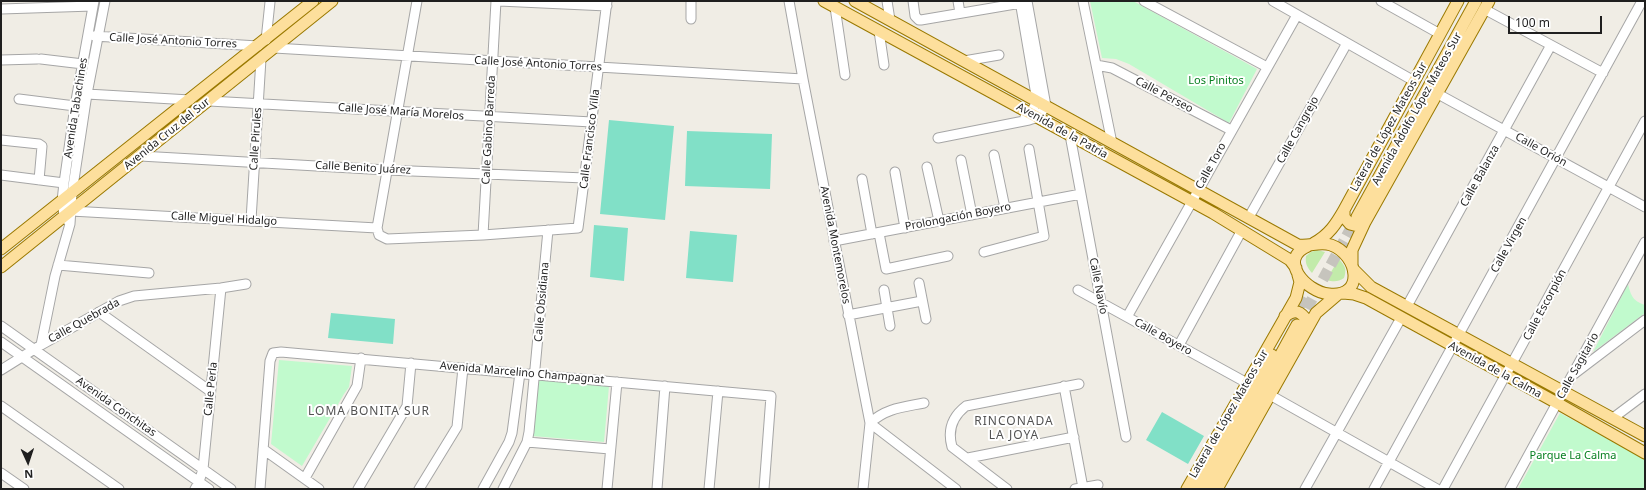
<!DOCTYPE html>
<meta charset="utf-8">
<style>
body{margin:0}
#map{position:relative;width:1646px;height:490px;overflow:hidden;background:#f0ede5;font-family:"Noto Sans",sans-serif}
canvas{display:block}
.frame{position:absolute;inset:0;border:2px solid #1f1f1f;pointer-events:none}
.north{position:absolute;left:8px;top:442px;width:40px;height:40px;-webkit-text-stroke:3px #fff;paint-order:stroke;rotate:177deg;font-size:11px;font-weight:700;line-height:16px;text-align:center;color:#1f1f1f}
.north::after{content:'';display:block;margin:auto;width:14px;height:18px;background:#1f1f1f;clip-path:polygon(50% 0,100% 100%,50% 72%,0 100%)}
.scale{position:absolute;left:1508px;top:16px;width:94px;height:18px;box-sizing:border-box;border:2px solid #1f1f1f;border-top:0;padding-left:5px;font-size:12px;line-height:14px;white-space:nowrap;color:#1f1f1f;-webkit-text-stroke:3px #fff;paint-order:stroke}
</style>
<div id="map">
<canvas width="1646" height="490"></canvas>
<div class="frame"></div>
<div class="north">N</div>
<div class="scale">100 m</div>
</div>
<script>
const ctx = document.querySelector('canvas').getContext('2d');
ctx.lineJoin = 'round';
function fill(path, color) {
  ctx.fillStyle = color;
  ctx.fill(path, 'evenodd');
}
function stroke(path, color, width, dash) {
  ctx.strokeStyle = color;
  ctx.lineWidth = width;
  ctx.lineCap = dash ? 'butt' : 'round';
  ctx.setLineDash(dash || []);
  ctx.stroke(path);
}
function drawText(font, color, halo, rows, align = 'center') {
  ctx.font = font + ' "Noto Sans",sans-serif';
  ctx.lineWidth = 4;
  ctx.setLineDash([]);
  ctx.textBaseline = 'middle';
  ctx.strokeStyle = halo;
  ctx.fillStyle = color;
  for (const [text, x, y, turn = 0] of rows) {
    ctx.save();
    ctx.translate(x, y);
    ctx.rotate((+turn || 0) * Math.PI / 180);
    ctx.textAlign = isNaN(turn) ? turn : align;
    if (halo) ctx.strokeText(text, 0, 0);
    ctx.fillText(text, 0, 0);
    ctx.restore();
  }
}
fill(new Path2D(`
 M1317 250 1325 252 1312 273C1307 267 1305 264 1306 256L1311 252Z
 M1339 259C1345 266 1347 269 1344 278 1338 282 1334 282 1326 280Z`), '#c2ebaa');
fill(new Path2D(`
 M1090 1H1133L1257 69 1229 123 1129 64 1116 59 1102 58Z
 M1628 284C1631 296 1633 301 1645 305V313L1593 352Z
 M279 360 352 366 349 387 344 394 302 466 271 444Z
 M538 380 609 386 604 442 532 436Z
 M1560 413 1645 459V489H1518Z`), '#c1facd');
fill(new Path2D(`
 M609 120 674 126 665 220 600 214Z
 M687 131 772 134 770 189 685 186Z
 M594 225 628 228 624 281 590 277Z
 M690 231 737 235 733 282 686 278Z
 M331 313 395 319 393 344 328 338Z
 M1162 412 1204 436 1188 464 1146 440Z`), '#81e0c7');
stroke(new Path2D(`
 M1291 321 1309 289
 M1299 323 1357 217`), '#c6c4bd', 11, [11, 5.5]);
const minor = new Path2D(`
 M417 1 377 228 379 235 387 239 483 235 578 228 607 1
 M499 1 607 6
 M789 1 803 79 870 423 863 489
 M887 1 890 20
 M913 1 915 16 919 20H921L1027 2
 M958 1 960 13
 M1020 1 1037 101 1031 113 1025 117
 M1083 1 1112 143
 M1144 1 1267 67
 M1273 1 1414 81
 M1381 1 1440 34
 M835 7 845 75
 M1 9 93 6
 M1484 9 1603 73
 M691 19V1
 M879 31 884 65
 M94 36 258 46
 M266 40 270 2
 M274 48 803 79
 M41 59 83 64
 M1 60 37 59
 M964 61 999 55
 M1096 65 1112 68 1231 130
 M87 94 190 100
 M1438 94 1645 207
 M19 99 75 106
 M209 101 592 122
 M1070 135 1126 437
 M938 138 1029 120 1038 117 1046 106 1027 1
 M1 140 39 144 42 146 39 180
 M994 155 1005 208
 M140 156 387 170 585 178
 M961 160 972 215
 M927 167 939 221
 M895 172 905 228
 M1 175 64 183
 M862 179 872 234
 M71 211 377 228
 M1249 217 1347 43
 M251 220 261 59
 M68 221 64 215 62 201 64 183 75 106 94 1
 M879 233 886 269 948 256
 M483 235 496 1
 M834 241 1081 194
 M984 252 1044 236 1029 149
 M58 265 149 273
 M919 283 926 319
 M884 290 890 326
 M1078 290 1247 383
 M1407 306 1551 45
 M99 312 210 391
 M848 315 922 301
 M1127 317 1297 15
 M1 326 231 489
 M1 342 209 489
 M41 345 55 276 70 224 72 193 87 94 105 1
 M1179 345 1242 230
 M1 370 41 345 119 301 134 296 221 288 246 284
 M1574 374 1645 320
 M1064 386 1083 488
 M1270 395 1437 489
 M924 403C904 407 886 408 870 423L956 489
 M1 406 119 489
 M1613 418 1645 394
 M527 442 610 449
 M263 449 319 489
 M968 458 1074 437
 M1 473 24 489
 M305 478 357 386 361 358
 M195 489 199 482 203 469 221 288
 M260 489 270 361 273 353 281 352 771 396 764 489
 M358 489 407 406 411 363
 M419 489 457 427 463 368
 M483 489 509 442 512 433 520 373
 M503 489 527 442 529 432 548 230
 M607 489 617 382
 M657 489 665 386
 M709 489 718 391
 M1007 489 952 447C947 429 953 416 966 406L1079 384
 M1075 489 1098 485
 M1305 489 1401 318
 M1374 489 1642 1
 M1443 489 1645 121
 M1510 489 1645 242`);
const major = new Path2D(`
 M824 1 1213 213 1290 260 1296 268
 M855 1 1298 245C1309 247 1320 241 1331 245 1359 255 1365 298 1329 294 1306 292 1277 259 1308 246
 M1344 210V217L1350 224 1358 226 1365 222
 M1357 217 1476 1
 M1314 243C1329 235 1336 224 1344 210L1458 1
 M1 249 313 1
 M1352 264V250L1365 222 1489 1
 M1 267 332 1
 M1354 270 1371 287 1645 436
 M1343 293 1354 294 1366 298 1557 403 1645 453
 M1285 316C1293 311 1298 309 1305 318L1307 329
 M1187 489 1296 298 1300 282 1298 275
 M1198 489 1272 355
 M1207 489 1297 325
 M1217 489 1316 313 1337 295`);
stroke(minor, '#a6a6a6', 11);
stroke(major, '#9a7900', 13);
stroke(minor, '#fff', 9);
stroke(major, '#fddf9c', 11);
drawText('11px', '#1f1f1f', '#fff', [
 ["Calle José Antonio Torres",173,41,3],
 ["Calle José Antonio Torres",538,64,3],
 ["Calle Perseo",1164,95,28],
 ["Avenida Tabachines",76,108,-81],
 ["Avenida Adolfo López Mateos Sur",1417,109,-61],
 ["Calle José María Morelos",401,112,4],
 ["Lateral de López Mateos Sur",1389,127,-61],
 ["Calle Gabino Barreda",489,130,-87],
 ["Calle Cangrejo",1298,130,-61],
 ["Avenida de la Patria",1062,131,29],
 ["Avenida Cruz del Sur",167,134,-39],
 ["Calle Pirules",256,139,-86],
 ["Calle Francisco Villa",590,139,-83],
 ["Calle Orión",1541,150,29],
 ["Calle Toro",1211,166,-61],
 ["Calle Benito Juárez",363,168,3],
 ["Calle Balanza",1480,176,-61],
 ["Prolongación Boyero",958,217,-11],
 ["Calle Miguel Hidalgo",224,219,3],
 ["Avenida Montemorelos",835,245,79],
 ["Calle Virgen",1509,245,-61],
 ["Calle Navío",1098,286,79],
 ["Calle Obsidiana",542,302,-85],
 ["Calle Escorpión",1545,305,-62],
 ["Calle Quebrada",84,321,-29],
 ["Calle Boyero",1163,337,29],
 ["Calle Sagitario",1578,366,-61],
 ["Avenida de la Calma",1495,370,29],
 ["Avenida Marcelino Champagnat",522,373,5],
 ["Calle Perla",211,389,-84],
 ["Avenida Conchitas",116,407,35],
 ["Lateral de López Mateos Sur",1229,414,-60]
]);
drawText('11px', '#098022', '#fff', [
 ["Los Pinitos",1216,81],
 ["Parque La Calma",1573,456]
]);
ctx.letterSpacing = '1px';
drawText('12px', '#525252', '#fff', [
 ["LOMA BONITA SUR",369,412],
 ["RINCONADA",1014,422],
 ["LA JOYA",1014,436]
]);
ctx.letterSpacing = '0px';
</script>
